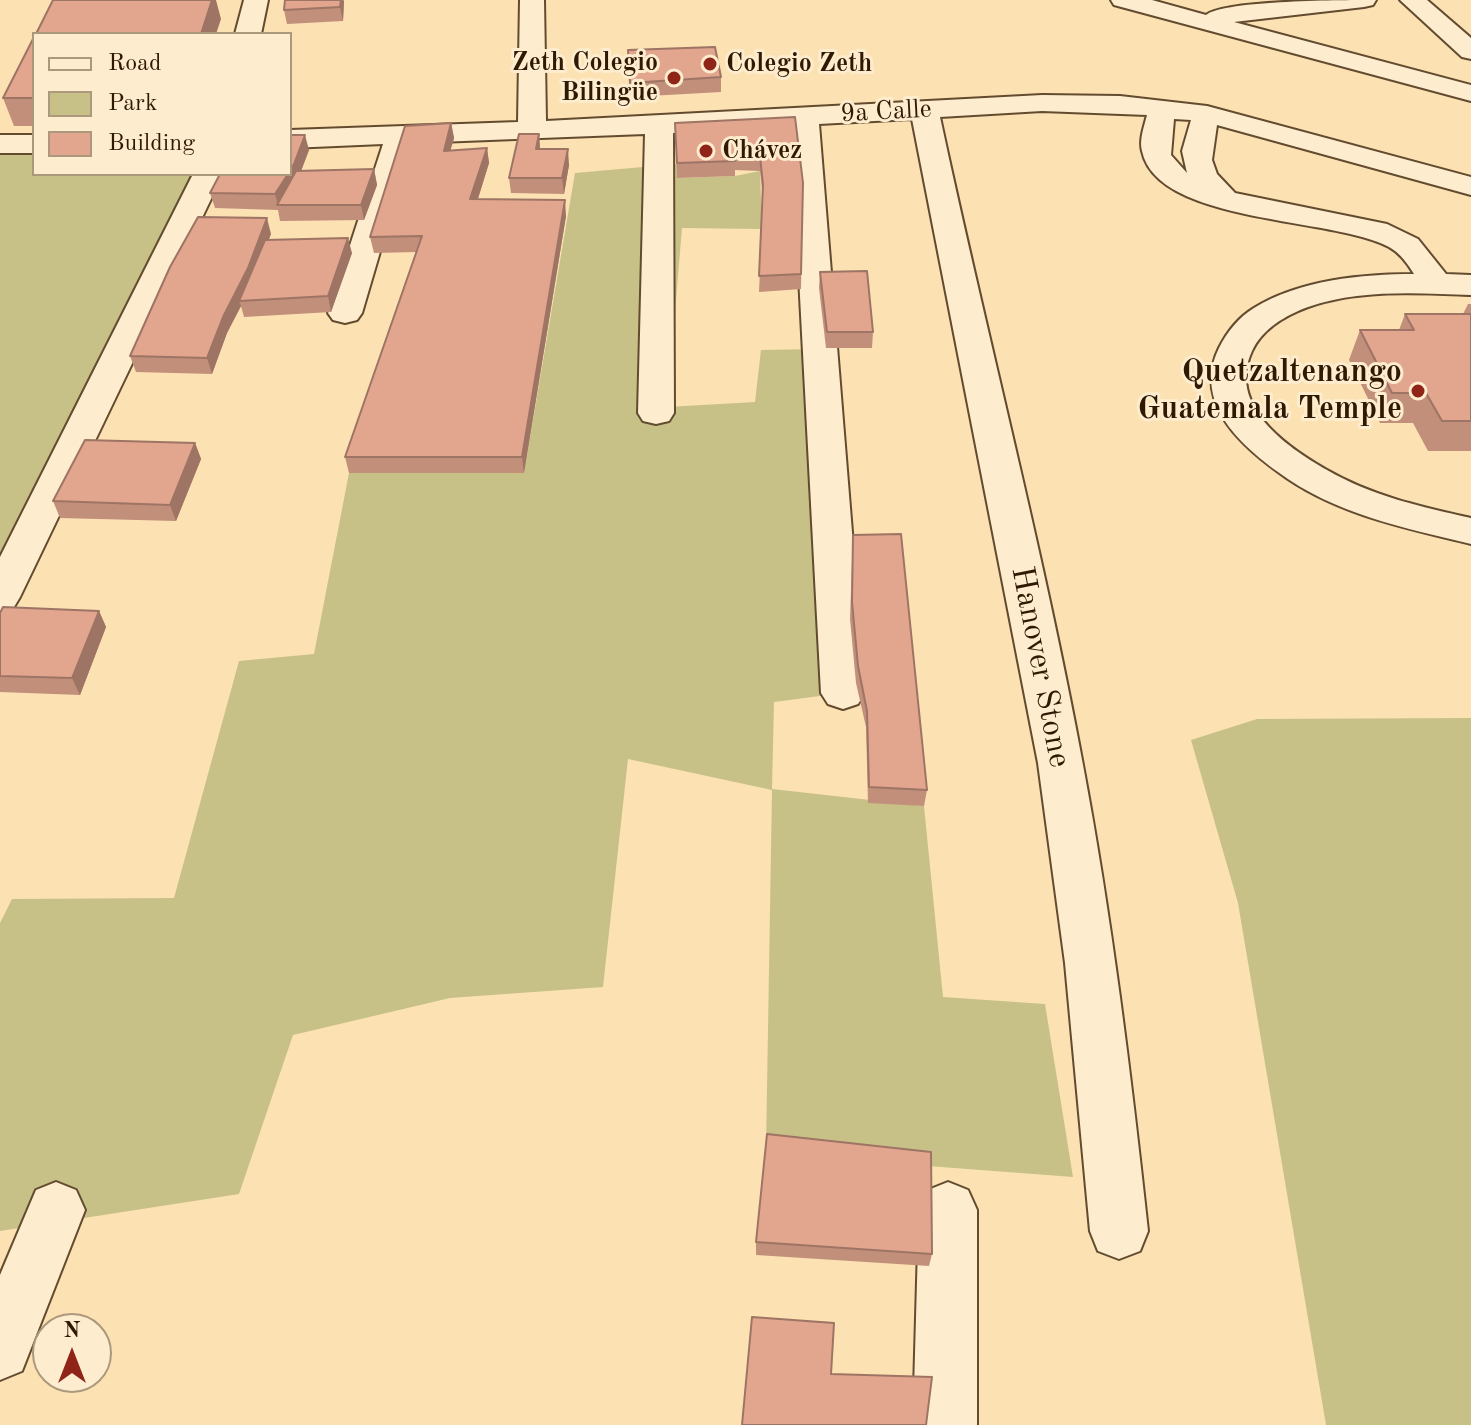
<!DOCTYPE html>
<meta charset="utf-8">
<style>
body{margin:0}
#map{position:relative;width:1471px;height:1425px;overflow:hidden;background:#fce1b3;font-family:"Old Standard TT",serif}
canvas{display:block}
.legend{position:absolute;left:32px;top:32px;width:260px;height:144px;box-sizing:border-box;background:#fdecce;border:2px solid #ab987d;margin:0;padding:10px 14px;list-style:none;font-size:24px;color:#301903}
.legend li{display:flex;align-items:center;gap:16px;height:40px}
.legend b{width:40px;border:2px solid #ab987d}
.north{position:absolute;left:32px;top:1313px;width:80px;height:80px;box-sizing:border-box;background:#fdecce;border:2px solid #ab987d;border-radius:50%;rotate:0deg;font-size:22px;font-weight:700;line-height:32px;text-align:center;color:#301903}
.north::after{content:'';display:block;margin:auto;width:28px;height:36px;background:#8f2418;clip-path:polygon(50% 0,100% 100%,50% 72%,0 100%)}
</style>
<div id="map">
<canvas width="1471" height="1425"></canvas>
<ul class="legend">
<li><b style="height:10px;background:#fdecce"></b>Road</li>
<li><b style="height:22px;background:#c7c188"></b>Park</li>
<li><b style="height:22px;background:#e2a68f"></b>Building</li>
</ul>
<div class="north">N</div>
</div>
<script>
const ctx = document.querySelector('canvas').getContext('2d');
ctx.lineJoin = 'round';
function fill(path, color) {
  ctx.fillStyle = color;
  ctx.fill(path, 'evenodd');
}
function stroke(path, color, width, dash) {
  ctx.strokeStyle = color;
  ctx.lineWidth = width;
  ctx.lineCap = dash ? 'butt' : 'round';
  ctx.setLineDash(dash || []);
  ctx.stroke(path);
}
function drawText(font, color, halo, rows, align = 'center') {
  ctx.font = font + ' "Old Standard TT",serif';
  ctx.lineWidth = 6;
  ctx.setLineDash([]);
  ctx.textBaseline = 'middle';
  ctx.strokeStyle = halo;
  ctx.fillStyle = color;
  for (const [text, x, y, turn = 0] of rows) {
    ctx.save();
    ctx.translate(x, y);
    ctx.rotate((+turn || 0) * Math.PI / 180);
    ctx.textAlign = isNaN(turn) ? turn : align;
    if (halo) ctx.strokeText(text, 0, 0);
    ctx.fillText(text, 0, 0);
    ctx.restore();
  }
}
fill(new Path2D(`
 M34 150V174H199L0 570V151Z
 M677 164 678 178 735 176 760 171 762 229 682 228 667 407 755 402 761 350 818 349 843 693 774 702 772 789 924 806 943 997 1045 1004 1073 1177 928 1166 766 1148 772 790 628 759 603 987 450 998 293 1035 239 1194 0 1231V923L12 899 174 898 239 661 314 654 349 473H524L575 173Z
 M1471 718V1425H1326L1238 903 1191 740 1257 719Z`), '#c7c188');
const minor = new Path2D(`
 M244 0H268L261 34H235Z
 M520 0H544L546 121 1042 95 1120 96 1207 106 1471 177V195L1217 125 1212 160 1217 174 1235 193 1387 224 1418 239 1446 274 1471 275V295C1418 293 1359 289 1308 307 1286 315 1262 329 1252 351 1227 405 1285 446 1327 470 1372 496 1422 507 1471 518V544C1405 528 1334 514 1278 472 1238 443 1193 401 1219 348 1227 332 1239 317 1254 308 1299 280 1362 274 1414 274 1408 264 1400 253 1389 247 1334 217 1157 224 1142 151 1139 140 1144 127 1147 115L1042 111 940 117C986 333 1043 548 1083 765 1112 919 1131 1075 1148 1231L1140 1251 1119 1259 1098 1251 1090 1231 1065 963 1038 763 912 119 819 124 865 693 858 704 843 709 828 704 821 693 791 126 673 133 674 413 669 421 656 424 643 421 638 413 645 134 412 143 362 313 357 320 345 323 333 320 328 313 383 144 290 148V130L518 122ZM1174 119 1191 120 1182 151 1187 173 1171 155Z
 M1111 0H1152L1206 15C1224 0 1347 0 1376 0L1373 5 1364 7 1234 22 1471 85V101L1114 5Z
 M1400 0H1427L1471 38V59L1462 57Z
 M0 135H34V153H0Z
 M193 174H223L20 597 14 607 0 611V557Z
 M56 1182 76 1190 85 1210 22 1371 0 1380V1275L36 1190Z
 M948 1182 968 1190 977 1210V1425H913L919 1210 928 1190Z`);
stroke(minor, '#634b2f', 4);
fill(minor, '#fdecce');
fill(new Path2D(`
 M285 0H344L343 21 287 24 284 10Z
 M34 37V126H14L3 98Z
 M628 50 721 77V92L631 97Z
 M795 117 803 183 801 289 759 292 763 198 760 171 735 170V176L677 178 675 123Z
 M451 123 454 138 450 151 487 148 489 163 478 199 566 216 524 473H349L345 457 416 252 374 253 370 237Z
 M539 134 540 149 569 165 564 194 511 193 509 178Z
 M309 150 301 171 374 169 377 185 364 220 280 221 278 210 215 208 210 193Z
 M271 234 268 240 352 253 331 312 244 317 241 306 227 333 212 374 136 372 130 356Z
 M820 272 873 332 872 348H826L819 288Z
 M1468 304H1471V451H1428L1413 423H1380L1349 360 1360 330H1399L1405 314H1463Z
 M195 443 201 459 176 521 60 518 53 501Z
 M853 535 927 790 924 806 868 803 866 727 856 683 850 619Z
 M99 611 106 627 80 695 0 692V613Z
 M756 1242 932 1254 929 1266 756 1255Z`), '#c28f7b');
fill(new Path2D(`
 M212 0H216L221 19 216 34H201Z
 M341 0 344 1 343 21 340 7Z
 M451 123 454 138 446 166 444 151Z
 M539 134 540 149H536Z
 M305 135 309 150 298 179 278 205 275 194 288 174H290V170Z
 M487 148 489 163 473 214 470 199Z
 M568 149 569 165 564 194 562 178Z
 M374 169 377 185 364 220 361 205Z
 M565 200 566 216 524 473 522 457Z
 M267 218 271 234 252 284 239 301 241 306 227 333 212 374 207 358 223 317Z
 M348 238 352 253 331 312 328 296Z
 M195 443 201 459 176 521 170 505Z
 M99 611 106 627 80 695 72 678Z`), '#9e7464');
const building = new Path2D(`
 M53 0H212L201 34H36Z
 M285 0H341L340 7 284 10Z
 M34 37V98H3Z
 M715 47 721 77 630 83 628 50Z
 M795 117 803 183 801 274 759 276 763 185 760 156 735 155V161L677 163 675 123Z
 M451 123 444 151 487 148 470 199 565 200 522 457H345L422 236 370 237 405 126Z
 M519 134H539L536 149H568L562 178H509Z
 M290 135H305L294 164 290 170Z
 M374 169 361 205H277L296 171Z
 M220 174H288L275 194 210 193Z
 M198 217 267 218 248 268 223 317 207 358 130 356 170 267Z
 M348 238 328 296 239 301 265 240Z
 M867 271 873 332H827L820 272Z
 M1405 314H1471V421H1442L1426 393H1392L1360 330H1414Z
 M85 440 195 443 170 505 53 501Z
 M901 534 927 790 869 787 867 711 858 666 852 602 853 535Z
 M3 607 99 611 72 678 0 676V613Z
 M767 1134 931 1152 932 1254 756 1242Z
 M752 1317 834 1323 831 1374 932 1377 926 1425H742Z`);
fill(building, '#e2a68f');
stroke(building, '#9e7464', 2);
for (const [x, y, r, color] of [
 [710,64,8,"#8f2418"],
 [674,78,8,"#8f2418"],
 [706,151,8,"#8f2418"],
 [1418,391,8,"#8f2418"]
]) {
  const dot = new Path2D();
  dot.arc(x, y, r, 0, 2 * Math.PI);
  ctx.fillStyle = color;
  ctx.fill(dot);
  stroke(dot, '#fdecce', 3);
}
drawText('bold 26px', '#301903', '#fdecce', [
 ["Zeth Colegio",658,63,"right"],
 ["Bilingüe",658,93,"right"],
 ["Colegio Zeth",726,64],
 ["Chávez",722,151]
], 'left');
drawText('26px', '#301903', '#fdecce', [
 ["9a Calle",886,112,-3]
]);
drawText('bold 32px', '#301903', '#fdecce', [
 ["Quetzaltenango",1402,373],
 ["Guatemala Temple",1402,410]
], 'right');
drawText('32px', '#301903', '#fdecce', [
 ["Hanover Stone",1040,667,79]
]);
</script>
